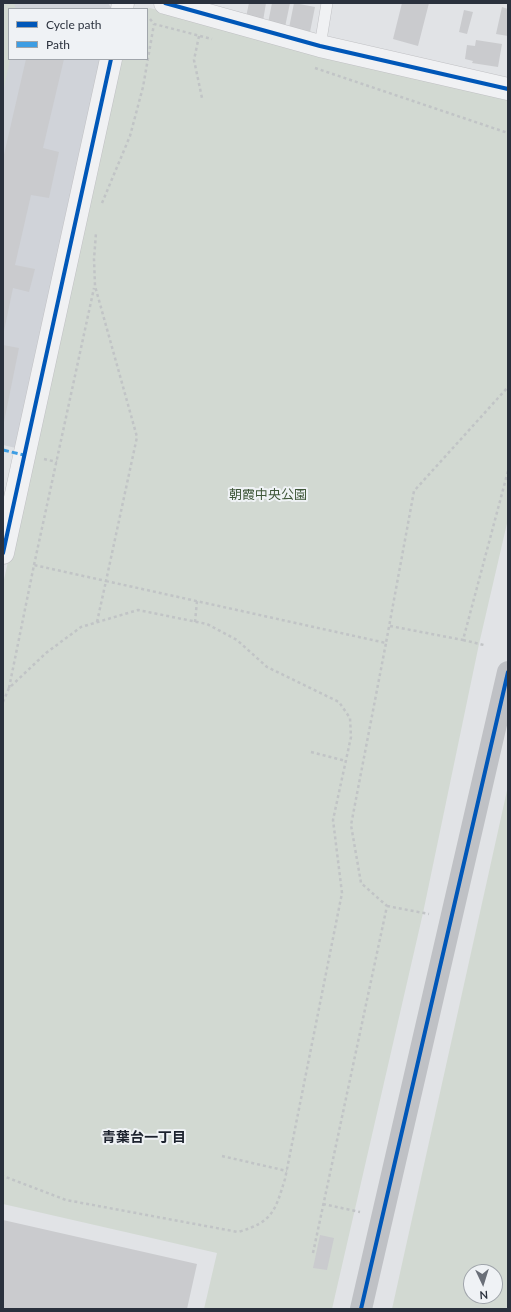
<!DOCTYPE html>
<meta charset="utf-8">
<style>
body{margin:0}
#map{position:relative;width:511px;height:1312px;overflow:hidden;background:#e1e3e6;font-family:Lato,sans-serif}
canvas{display:block}
.frame{position:absolute;inset:0;border:4px solid #2a313d;pointer-events:none}
.legend{position:absolute;left:8px;top:8px;width:140px;height:52px;box-sizing:border-box;background:#eff2f5;border:1px solid #a0a5ab;margin:0;padding:5px 7px;list-style:none;font-size:12px;color:#2a313d}
.legend li{display:flex;align-items:center;gap:8px;height:20px}
.legend b{width:20px;border:1px solid #a0a5ab}
.north{position:absolute;left:463px;top:1264px;width:40px;height:40px;box-sizing:border-box;background:#eff2f5;border:1px solid #a0a5ab;border-radius:50%;rotate:176deg;font-size:11px;font-weight:700;line-height:16px;text-align:center;color:#2a313d}
.north::after{content:'';display:block;margin:auto;width:14px;height:18px;background:#6a6f78;clip-path:polygon(50% 0,100% 100%,50% 72%,0 100%)}
</style>
<div id="map">
<canvas width="511" height="1312"></canvas>
<div class="frame"></div>
<ul class="legend">
<li><b style="height:5px;background:#0057b8"></b>Cycle path</li>
<li><b style="height:5px;background:#3d9de3"></b>Path</li>
</ul>
<div class="north">N</div>
</div>
<script>
const ctx = document.querySelector('canvas').getContext('2d');
ctx.lineJoin = 'round';
function fill(path, color) {
  ctx.fillStyle = color;
  ctx.fill(path, 'evenodd');
}
function stroke(path, color, width, dash) {
  ctx.strokeStyle = color;
  ctx.lineWidth = width;
  ctx.lineCap = dash ? 'butt' : 'round';
  ctx.setLineDash(dash || []);
  ctx.stroke(path);
}
function drawText(font, color, halo, rows, align = 'center') {
  ctx.font = font + ' Lato,"Noto Sans JP",sans-serif';
  ctx.lineWidth = 4;
  ctx.setLineDash([]);
  ctx.textBaseline = 'middle';
  ctx.strokeStyle = halo;
  ctx.fillStyle = color;
  for (const [text, x, y, turn = 0] of rows) {
    ctx.save();
    ctx.translate(x, y);
    ctx.rotate((+turn || 0) * Math.PI / 180);
    ctx.textAlign = isNaN(turn) ? turn : align;
    if (halo) ctx.strokeText(text, 0, 0);
    ctx.fillText(text, 0, 0);
    ctx.restore();
  }
}
fill(new Path2D(`
 M3 3H108L112 9H9V59H101L16 448 3 445Z`), '#d0d3d9');
fill(new Path2D(`
 M3 3H14L16 9H9L10 59 3 93Z
 M150 8 508 99V519L479 644 423 913 332 1309H204L217 1253 3 1204V584L120 59H147L146 9Z
 M508 786V1309H392ZM471 1272H495V1296H471Z`), '#d2d9d2');
fill(new Path2D(`
 M249 3H266L263 21 246 17Z
 M272 3H290L285 27 268 23Z
 M294 3 315 7 310 32 289 28Z
 M402 3H429L418 46 393 39Z
 M502 7 508 9V36L496 34Z
 M464 10 473 12 467 34 459 32Z
 M476 40 502 44 498 67 472 63 473 61 465 59 467 45 475 46Z
 M26 59H64L43 148 59 152 49 198 31 195 15 265 35 269 29 292 13 288 4 331 3 159Z
 M3 345 19 348 4 422H3Z
 M3 1220 197 1264 187 1309H3Z
 M320 1235 334 1238 327 1270 313 1268Z`), '#cacbce');
const lane = new Path2D(`
 M320 46 327 3`);
const street = new Path2D(`
 M165 3 320 46 508 89
 M122 9 123 3
 M3 553 111 59`);
stroke(lane, '#c0c1c4', 12);
stroke(street, '#c0c1c4', 23);
stroke(new Path2D(`
 M150 19 154 24 212 39
 M199 36 194 60 202 98
 M315 68 508 133
 M102 203 130 136 143 87 154 24
 M44 459 57 462
 M34 565 94 288
 M97 622 106 581 386 643 414 491 508 387
 M195 622 197 601
 M390 626 463 640 508 471
 M463 640 484 645
 M9 688 34 565 106 581 137 437 95 286 94 259 96 233
 M3 702 9 688 46 653 81 627 138 610 207 624 237 640 267 667 339 702 350 718 351 737 333 820 342 893 285 1179C275 1211 273 1222 238 1232L66 1200 3 1176
 M311 752 346 761
 M387 906 429 914
 M222 1156 287 1171
 M323 1204 360 1212
 M313 1253 387 906 361 883 351 825 386 643`), '#c1c4c6', 2.5, [3, 3]);
stroke(lane, '#f0f1f3', 11);
stroke(street, '#f0f1f3', 22);
stroke(new Path2D(`
 M361 1309 508 672`), '#bfc1c5', 22);
stroke(new Path2D(`
 M3 450 24 455`), '#3d9de3', 3, [6, 3]);
stroke(new Path2D(`
 M165 3 320 46 508 89
 M3 553 111 59
 M361 1309 508 672`), '#0057b8', 4);
drawText('13px', '#3f5739', '#eff2f5', [
 ["朝霞中央公園",268,495]
]);
drawText('bold 14px', '#1c222e', '#eff2f5', [
 ["青葉台一丁目",144,1137]
]);
</script>
